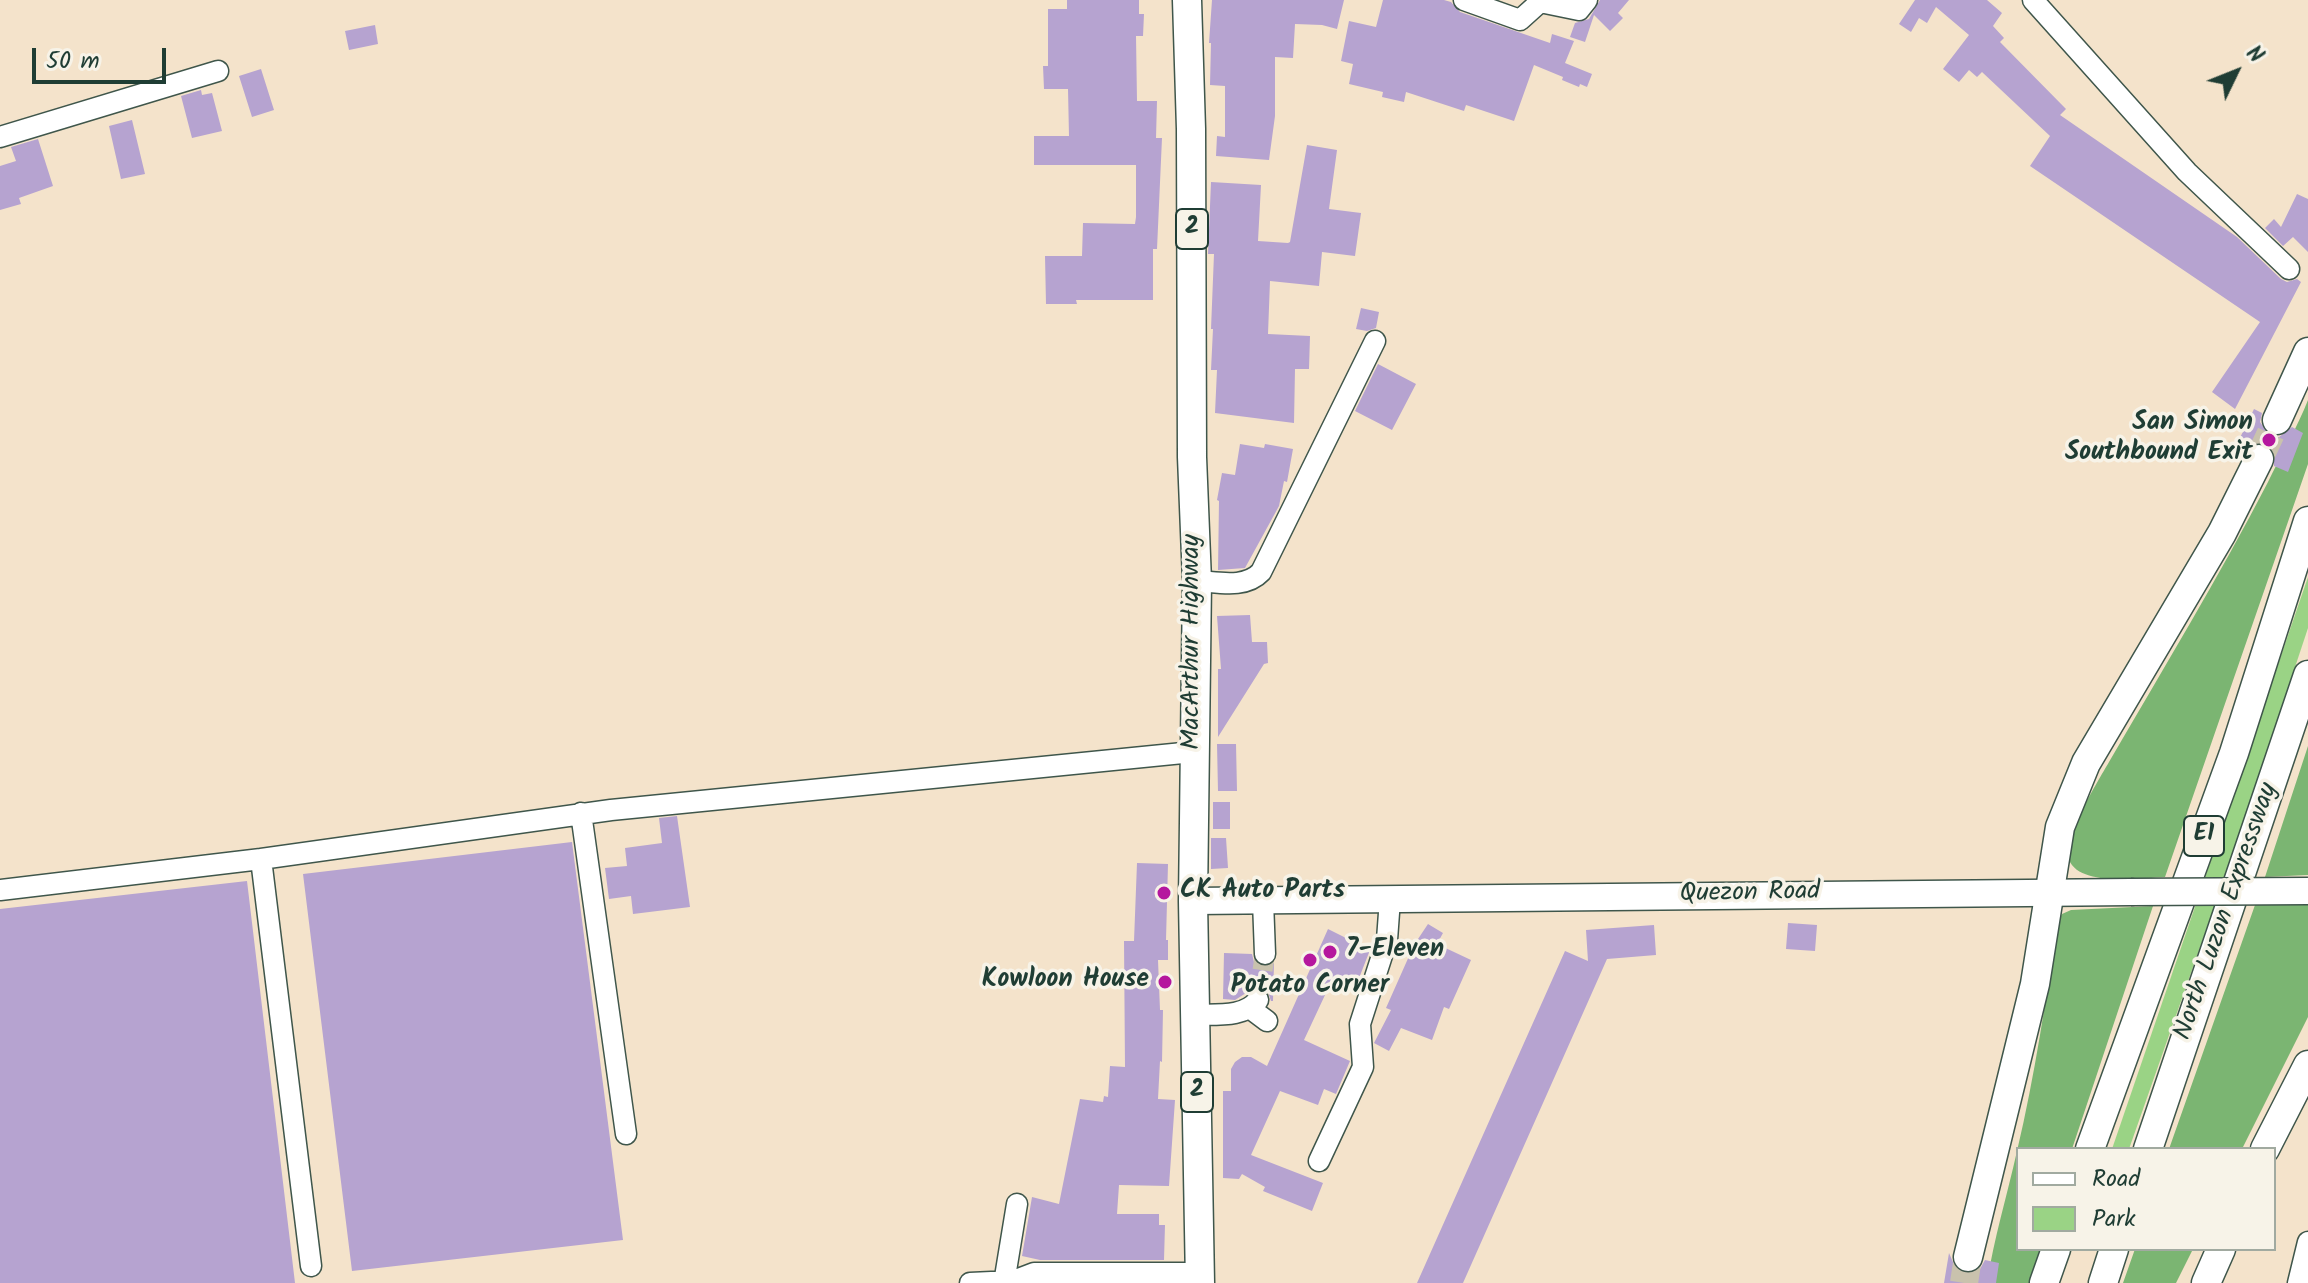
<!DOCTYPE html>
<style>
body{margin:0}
#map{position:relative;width:2308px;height:1283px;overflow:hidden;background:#f4e3cb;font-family:Kalam,sans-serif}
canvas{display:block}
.legend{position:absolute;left:2016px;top:1147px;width:260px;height:104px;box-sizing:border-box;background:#f7f3e8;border:2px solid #a1aaa0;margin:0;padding:10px 14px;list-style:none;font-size:24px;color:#1f3d34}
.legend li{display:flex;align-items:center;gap:16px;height:40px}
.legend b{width:40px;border:2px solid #a1aaa0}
.north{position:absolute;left:2196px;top:32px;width:80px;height:80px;-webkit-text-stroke:6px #f7f3e8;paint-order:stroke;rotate:47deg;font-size:22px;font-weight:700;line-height:32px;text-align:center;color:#1f3d34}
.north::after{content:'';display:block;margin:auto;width:28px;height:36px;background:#1f3d34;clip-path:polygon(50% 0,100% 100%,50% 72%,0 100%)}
.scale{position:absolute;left:32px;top:48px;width:134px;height:36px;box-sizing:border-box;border:4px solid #1f3d34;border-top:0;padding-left:10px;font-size:24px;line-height:28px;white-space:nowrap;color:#1f3d34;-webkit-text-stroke:6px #f7f3e8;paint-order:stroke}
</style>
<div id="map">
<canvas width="2308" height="1283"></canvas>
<ul class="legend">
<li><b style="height:10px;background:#fff"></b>Road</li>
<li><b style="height:22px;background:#9ad385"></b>Park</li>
</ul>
<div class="north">N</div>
<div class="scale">50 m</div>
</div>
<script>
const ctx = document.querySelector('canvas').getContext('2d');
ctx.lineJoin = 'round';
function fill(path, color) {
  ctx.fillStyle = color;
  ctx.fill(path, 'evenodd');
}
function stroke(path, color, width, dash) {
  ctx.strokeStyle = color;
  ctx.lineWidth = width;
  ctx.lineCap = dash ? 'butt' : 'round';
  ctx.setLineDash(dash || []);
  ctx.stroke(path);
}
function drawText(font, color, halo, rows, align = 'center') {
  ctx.font = font + ' Kalam,sans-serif';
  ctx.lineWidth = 7;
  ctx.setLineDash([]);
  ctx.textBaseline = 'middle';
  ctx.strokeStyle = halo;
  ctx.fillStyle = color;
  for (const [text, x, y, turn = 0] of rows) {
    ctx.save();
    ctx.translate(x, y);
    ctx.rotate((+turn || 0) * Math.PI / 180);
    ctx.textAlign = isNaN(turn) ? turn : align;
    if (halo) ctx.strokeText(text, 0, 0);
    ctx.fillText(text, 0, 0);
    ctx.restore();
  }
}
fill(new Path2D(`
 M2308 577V628L2237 842 2129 1149H2112Z`), '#9ad385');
fill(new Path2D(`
 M2308 400V464L2165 877C2141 878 2080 887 2069 860 2061 841 2098 781 2109 762 2163 669 2219 577 2268 482 2281 455 2297 428 2308 400Z
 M2308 746V875L2265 877Z
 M2308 904V1017L2242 1149H2169L2255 905Z
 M2153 906 2072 1149H2018V1249H2040L2029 1283H1987C1994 1238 2007 1196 2017 1151 2035 1075 2046 998 2058 921L2062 914 2071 910Z
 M2135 1249H2193L2176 1283H2123Z`), '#7bb572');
fill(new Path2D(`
 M1067 0H1139V14H1144L1143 36H1136L1137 101H1157L1156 138H1162L1157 249H1153V300H1076L1077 304H1046L1045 256H1082L1083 223 1135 224 1136 217V165H1034V136H1069L1068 89H1044L1043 66H1048V9H1067Z
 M1212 0H1344L1337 29 1322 25 1295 24 1293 58 1275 57V116L1269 160 1216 156 1217 136 1225 137V86L1210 85 1211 43H1209Z
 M1383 0H1444L1451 2 1460 12 1550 43 1552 34 1574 41 1565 63 1592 74 1587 87 1580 84 1579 87 1562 80 1563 77 1534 65 1514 121 1466 105 1464 111 1406 92 1404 102 1382 97 1383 92 1349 84 1353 64 1341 61 1349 21 1376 27Z
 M1600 0H1629L1618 13 1623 18 1610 31 1594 15 1585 42 1570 37 1575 23 1589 19Z
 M1915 0H1987L2002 13 1993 26 2004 38 2000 42 2066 109 2060 115 2237 237 2281 279 2287 282 2297 279 2301 282 2235 409 2212 392 2260 322 2030 166 2050 136 1982 72 1977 77 1969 70 1959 82 1943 69 1969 35 1936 7 1927 23 1919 18 1911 32 1899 24Z
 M375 25 378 44 349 50 345 31Z
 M261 69 274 110 252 117 239 76Z
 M201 90 202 95 212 93 222 131 192 138 181 96Z
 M132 120 145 174 121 179 109 126Z
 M38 139 53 186 19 198 21 204 0 210V166L16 161 11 147Z
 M1307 145 1337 150 1329 209 1361 213 1355 256 1322 252 1319 286 1270 281 1268 334 1310 336 1309 369H1295L1294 423 1215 413 1217 370H1211L1213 329H1211L1214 254H1208L1211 182 1261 185 1258 241 1288 243 1290 242Z
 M2297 194 2308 199V252L2293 237 2283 246 2265 228 2274 219 2281 227Z
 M1361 308 1379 312 1376 328 1367 331 1356 329Z
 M1378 364 1416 384 1392 430 1355 411Z
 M2254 409 2262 413 2260 422 2269 435 2279 437 2292 427 2303 433 2288 472 2274 466V450L2266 444H2250L2244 451 2235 448Z
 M1240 444 1264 448 1265 444 1293 449 1287 482 1284 481 1279 506 1245 568 1218 570 1219 501 1217 500 1222 473 1235 475Z
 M1250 615 1252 642H1267L1268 663 1264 664 1218 737V669H1221L1217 616Z
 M1217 744H1236L1237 791H1218Z
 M1213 802H1230V829H1213Z
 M677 816 690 907 633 914 631 896 609 899 605 868 627 866 625 848 662 843 659 818Z
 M1211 838H1226L1228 868 1211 869Z
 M572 842 623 1240 352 1271 303 874Z
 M1137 863 1168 864 1166 940H1168V960H1158L1160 1010H1163L1162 1062 1160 1061 1158 1099 1175 1100 1169 1186 1119 1185 1117 1214H1159V1225H1165L1164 1260H1040L1022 1256 1032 1197 1059 1204 1080 1099 1103 1102 1104 1096 1108 1097 1110 1066 1125 1067 1124 941H1134Z
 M247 881 295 1283H0V909Z
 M1788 923 1817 925 1815 951 1786 949Z
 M1428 924 1443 933 1437 944 1471 960 1449 1009 1444 1007 1432 1040 1401 1028 1389 1051 1374 1043 1391 1010 1386 1008 1414 945Z
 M1654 925 1656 955 1607 959 1463 1283H1417L1565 951 1588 961 1586 930Z
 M1328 929 1370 950 1354 991 1332 980 1304 1040 1350 1061 1336 1094 1324 1089 1318 1105 1280 1091 1251 1155 1323 1183 1312 1211 1263 1191 1265 1187 1242 1174 1239 1179 1223 1178V1091H1231V1069L1235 1062 1242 1057H1251L1267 1066Z
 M1224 953 1252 954 1254 962 1265 967 1274 963 1273 1001H1271L1268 992 1261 987 1254 988 1235 1000 1223 999Z
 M1949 1253 1956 1269 1965 1274 1980 1269 1985 1260 1999 1263 1996 1283H1944Z`), '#b6a3d0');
stroke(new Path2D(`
 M1258 1000 1265 954`), '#c9c2ad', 20, [20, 10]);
stroke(new Path2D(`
 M2259 459 2277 420
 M1964 1283 1968 1257`), '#c9c2ad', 28, [28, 14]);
const minor = new Path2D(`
 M1464 0 1520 20 1540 2 1579 10 1587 0
 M2033 0 2187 172 2289 269
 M0 137 218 71
 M1197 581C1218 582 1245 589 1261 572L1375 341
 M581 813 626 1134
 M261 859 311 1266
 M0 890 261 859 611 810 1193 752
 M1263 901 1265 954
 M1251 1009 1267 1021
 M1194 1015C1216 1014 1244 1018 1258 1000
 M1319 1161 1363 1067 1360 1024 1387 940 1390 899
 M970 1283 1013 1281 1034 1273H1200
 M1004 1283 1017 1204
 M2298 1283 2308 1242`);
const major = new Path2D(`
 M1193 901 2131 892`);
const highway = new Path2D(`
 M1187 0 1191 129 1192 457 1197 581 1193 901 1200 1283
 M2277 420 2308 352
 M2090 1149 2234 753 2308 521
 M2148 1149 2308 675
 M2265 1149 2308 1065
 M1968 1257 2035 984 2060 827 2086 763 2222 533 2259 459
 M2044 1283 2056 1249
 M2103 1283 2114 1249
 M2206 1283 2221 1249`);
stroke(minor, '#3f564b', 23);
stroke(major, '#3f564b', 29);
stroke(highway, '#3f564b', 31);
stroke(minor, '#fff', 20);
stroke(major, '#fff', 26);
stroke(highway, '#fff', 28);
const majorBridge = new Path2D(`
 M2131 892 2308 891`);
stroke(majorBridge, '#3f564b', 29, []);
stroke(majorBridge, '#fff', 26);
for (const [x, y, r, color] of [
 [2269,440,8,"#b5179e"],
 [1164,893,8,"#b5179e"],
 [1330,952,8,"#b5179e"],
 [1310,960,8,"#b5179e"],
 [1165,982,8,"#b5179e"]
]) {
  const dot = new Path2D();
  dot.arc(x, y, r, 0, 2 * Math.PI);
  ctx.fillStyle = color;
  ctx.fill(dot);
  stroke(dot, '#f7f3e8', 3);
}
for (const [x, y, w] of [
 [1192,229,32],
 [2204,836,40],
 [1197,1092,32]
]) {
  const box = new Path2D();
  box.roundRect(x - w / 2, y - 20, w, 40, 6);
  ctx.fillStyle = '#f7f3e8';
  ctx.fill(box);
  stroke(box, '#1f3d34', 2);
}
drawText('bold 24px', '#1f3d34', null, [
 ["2",1192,229],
 ["E1",2204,836],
 ["2",1197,1092]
]);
drawText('bold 26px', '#1f3d34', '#f7f3e8', [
 ["San Simon",2253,425],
 ["Southbound Exit",2253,455],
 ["CK Auto Parts",1180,893,"left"],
 ["7-Eleven",1346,952,"left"],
 ["Kowloon House",1149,982],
 ["Potato Corner",1310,988,"center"]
], 'right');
drawText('26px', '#1f3d34', '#f7f3e8', [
 ["MacArthur Highway",1194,642,-90],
 ["Quezon Road",1750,895,-1],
 ["North Luzon Expressway",2228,912,-71]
]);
</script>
